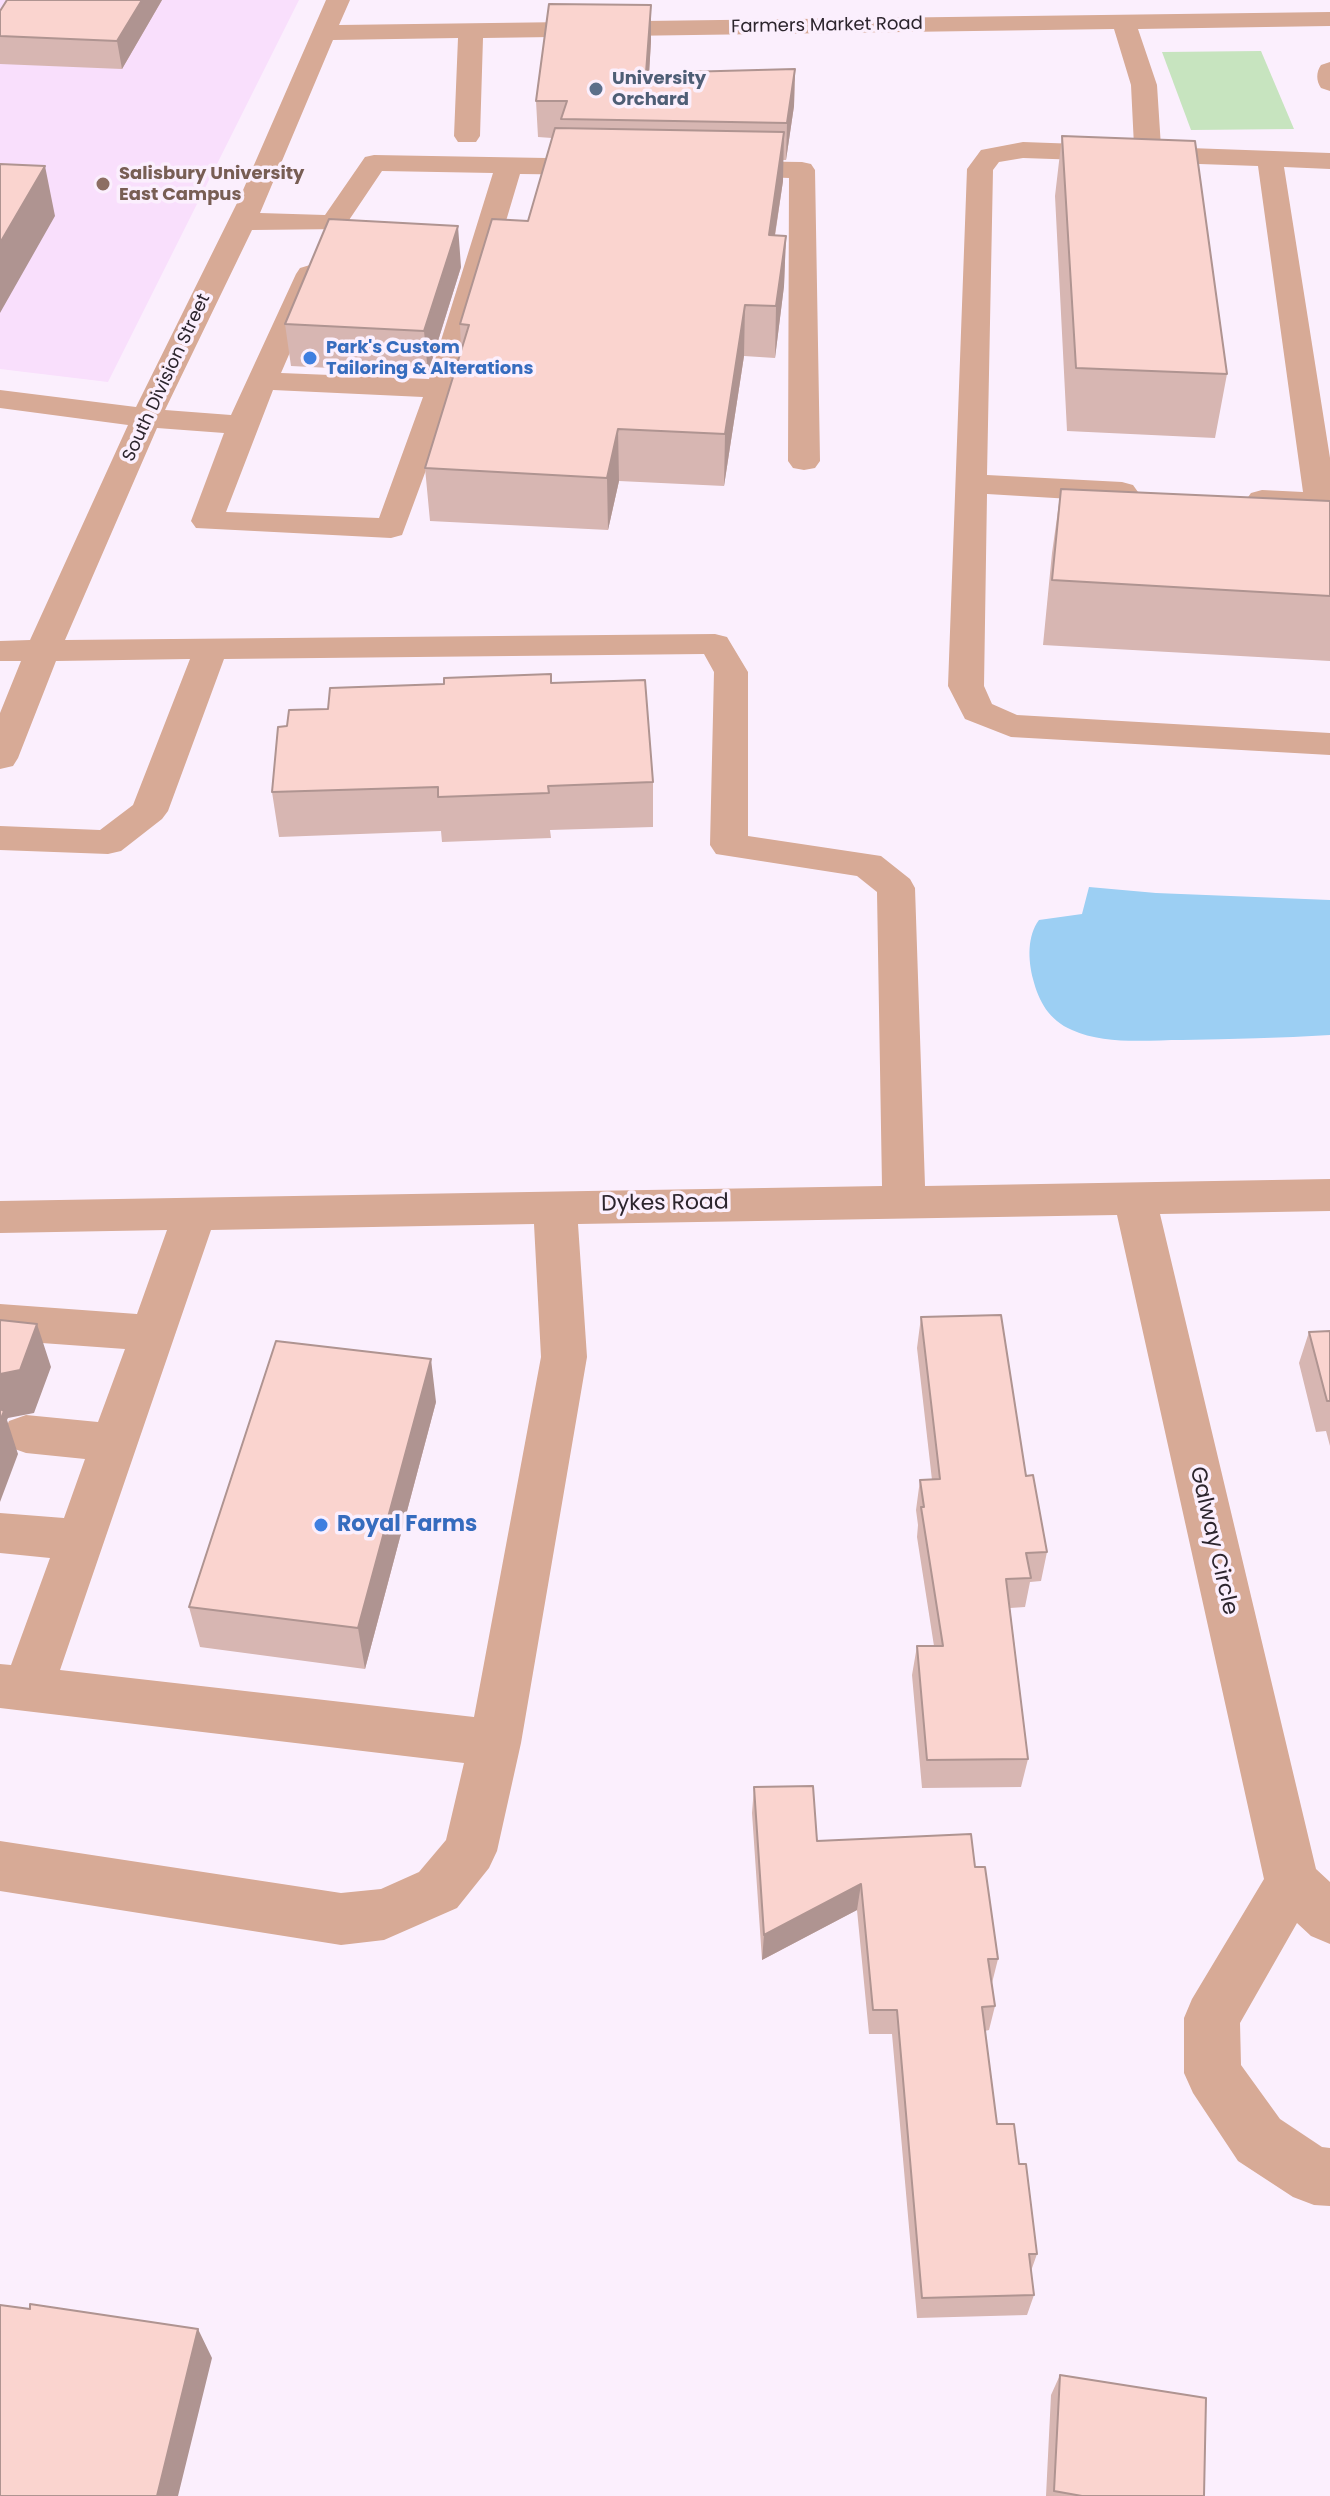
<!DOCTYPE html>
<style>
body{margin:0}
canvas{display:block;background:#fbeffd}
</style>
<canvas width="1330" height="2496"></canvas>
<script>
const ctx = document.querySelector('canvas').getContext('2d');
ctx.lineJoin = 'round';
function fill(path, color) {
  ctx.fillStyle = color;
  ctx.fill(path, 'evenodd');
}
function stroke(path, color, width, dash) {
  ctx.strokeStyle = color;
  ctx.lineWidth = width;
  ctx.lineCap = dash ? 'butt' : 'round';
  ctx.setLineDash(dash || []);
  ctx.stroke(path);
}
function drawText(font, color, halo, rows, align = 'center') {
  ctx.font = font + ' Poppins,sans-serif';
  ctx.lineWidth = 7;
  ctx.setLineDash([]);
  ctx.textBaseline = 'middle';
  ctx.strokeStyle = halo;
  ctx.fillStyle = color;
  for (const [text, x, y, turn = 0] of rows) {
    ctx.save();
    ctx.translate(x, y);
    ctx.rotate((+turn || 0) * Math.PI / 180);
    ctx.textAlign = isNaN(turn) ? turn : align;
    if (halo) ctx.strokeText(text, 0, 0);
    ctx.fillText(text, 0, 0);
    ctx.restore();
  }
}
fill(new Path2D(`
 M0 0H299L108 382 0 369Z`), '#f9dffc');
fill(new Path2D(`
 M1261 51 1294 129 1191 130 1162 52Z`), '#c7e4bf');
fill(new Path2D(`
 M1089 887 1156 893 1330 900V1035C1281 1038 1232 1039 1182 1040 1148 1040 1104 1045 1072 1030 1049 1020 1039 1002 1033 979 1028 960 1027 936 1039 920L1082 914Z`), '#9ccff3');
fill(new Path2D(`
 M326 0H350L339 25 1330 12V26L1138 29 1157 85 1161 147 1330 153V169L1284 167 1330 458V510L1321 513 1251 507 1246 500 1251 493 1262 490 1303 492 1258 166 1023 158 999 162 993 170 987 475 1122 482 1133 485 1138 492 1133 499 1122 502 987 494 984 686 992 704 1017 715 1330 733V755L1011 737 965 719 948 686 967 169 981 150 1023 142 1134 146 1131 85 1114 29 483 38 480 136 476 142H458L454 136 458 38 333 40 260 213 325 215 365 157 374 155 604 159 613 161 617 167 613 173 604 175 520 174 456 389 402 535 391 538 196 528 191 521 224 433 157 428 65 640 715 634 727 637 748 672V836L881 856 910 879 915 888 925 1186 1330 1179V1211L1160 1214 1316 1869 1330 1882V1944L1311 1936 1297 1923 1240 2023 1241 2065 1280 2119 1322 2147 1330 2148V2206L1314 2205 1293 2197 1238 2161 1193 2093 1184 2073V2018L1192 1999 1264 1879 1117 1215 578 1224 587 1357 521 1743 497 1851 489 1868 457 1908 384 1940 341 1945 0 1891V1841L341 1893 381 1889 419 1872 446 1840 464 1763 0 1708V1664L11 1665 50 1558 0 1553V1513L64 1518 85 1459 26 1453 9 1447 3 1434 9 1421 26 1415 98 1422 125 1349 0 1340V1304L137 1314 167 1230 0 1233V1201L882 1186 877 892 857 876 716 854 710 845 714 672 704 654 224 659 168 811 162 819 121 851 108 854 0 850V826L100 830 133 805 190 659 56 661 18 758 13 766 0 769V713L21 661H0V641L30 640 128 425 0 408V390L136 407 240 197ZM382 171 493 173 429 379 281 373 324 274 320 268 310 265 300 268 296 274 231 415 165 410 252 230 343 229ZM273 390 423 397 379 518 226 512ZM534 1224 541 1357 474 1717 60 1670 211 1230Z
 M1330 62V91L1321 88C1316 81 1316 72 1321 65Z
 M725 161 802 162 811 164 815 170 820 461 815 468 804 470 793 468 788 461 789 178 716 175 712 169 716 163Z`), '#d7aa96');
fill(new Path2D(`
 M7 0H162L122 69 0 64V36Z
 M651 41 649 73 795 69 794 106 786 160H783V181L775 236H786L784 286 775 358 744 356 724 486 619 481 608 530 430 521 425 468 461 349 460 324 528 221 552 138 538 137 536 101Z
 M1062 136 1227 374 1215 438 1067 431 1055 196Z
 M461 267 428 373 291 366 285 324Z
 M1061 489 1330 501V661L1043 645 1052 553Z
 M551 683 653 782V827L550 830 551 838 442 842 441 831 279 837 272 792 287 726 328 709Z
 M921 1317 1026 1476 1047 1552 1041 1581 1030 1582 1025 1607 1010 1608 1028 1759 1021 1787 922 1788 912 1675 917 1646H934L917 1537 918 1525 916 1510 920 1480H932L917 1348Z
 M1330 1331V1446L1326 1431 1316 1432 1299 1363 1309 1332Z
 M436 1402 365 1669 200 1647 189 1607Z
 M754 1787 817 1841 975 1867 998 1959 992 1983 995 2006 989 2030 985 2031 997 2124 1019 2164 1037 2254 1031 2271 1034 2295 1027 2315 917 2318 892 2034H869L857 1910 762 1960 752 1813Z
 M1060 2375 1204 2496H1046L1051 2395Z`), '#d7b6b2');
fill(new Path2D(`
 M142 0H162L122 69 117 41Z
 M651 5V41L647 109 646 73Z
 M795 69 794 106 786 160 787 123Z
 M784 132 783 181 767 286 769 235Z
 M45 166 55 216 0 313V243Z
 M458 226 461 267 428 373 424 331Z
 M786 236 784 286 775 358 776 306Z
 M745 305 744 356 724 486 725 434Z
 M618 429 619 481 608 530 607 478Z
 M37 1324 51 1367 34 1413 8 1418 7 1420 18 1454 0 1502V1374Z
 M431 1359 436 1402 365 1669 358 1628Z
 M861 1884 857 1910 762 1960 764 1935Z
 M198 2329 212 2358 178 2496H157Z`), '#af9491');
const building = new Path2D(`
 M7 0H142L117 41 0 36V11Z
 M549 4 651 5 646 73 795 69 787 123 561 119 567 101H536Z
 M555 128 784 132 769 235 786 236 776 306 745 305 725 434 618 429 607 478 425 468 469 325 460 324 492 219 528 221Z
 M1062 136 1195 141 1227 374 1076 368Z
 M0 164 45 166 0 243Z
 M329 219 458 226 424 331 285 324Z
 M1061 489 1330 501V596L1052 580Z
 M551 674V683L645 680 653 782 548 786 549 793 438 797V787L272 792 278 727 287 726 289 710 328 709 330 688 444 684V678Z
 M1001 1315 1026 1476 1033 1475 1047 1552 1026 1553 1031 1578 1006 1579 1028 1759 927 1760 917 1646H943L921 1507H924L920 1480 940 1479 921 1317Z
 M0 1320 37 1324 20 1370 0 1374Z
 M1330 1331V1401H1327L1309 1332Z
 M276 1341 431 1359 358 1628 189 1607Z
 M0 1409 4 1411 0 1421Z
 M813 1786 817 1841 971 1834 975 1867H985L998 1959H988L995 2006 982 2007 997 2124H1014L1019 2164H1026L1037 2254H1029L1034 2295 922 2298 897 2010H873L861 1884 764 1935 754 1787Z
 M30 2304 198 2329 157 2496H0V2305L30 2309Z
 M1060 2375 1206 2398 1204 2496H1082L1054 2491Z`);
fill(building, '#fad4cf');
stroke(building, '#af9491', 2);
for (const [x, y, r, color] of [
 [596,89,8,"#5c6f8a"],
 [103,184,8,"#8d6e63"],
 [310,358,8,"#3f7fe0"],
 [321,1525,8,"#3f7fe0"]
]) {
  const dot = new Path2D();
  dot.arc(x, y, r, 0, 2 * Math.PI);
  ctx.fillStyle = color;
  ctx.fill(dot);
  stroke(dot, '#fbeffd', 3);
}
drawText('18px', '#2c252d', '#fbeffd', [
 ["Farmers Market Road",827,26,-1],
 ["South Division Street",167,378,-65]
]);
drawText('bold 18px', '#4e5e75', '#fbeffd', [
 ["University",612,79],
 ["Orchard",612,100]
], 'left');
drawText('bold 18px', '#785e54', '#fbeffd', [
 ["Salisbury University",119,174],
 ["East Campus",119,195]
], 'left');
drawText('bold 18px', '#366cbe', '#fbeffd', [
 ["Park's Custom",326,348],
 ["Tailoring & Alterations",326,369]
], 'left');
drawText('22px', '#2c252d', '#fbeffd', [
 ["Dykes Road",665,1204,-1],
 ["Galway Circle",1213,1541,77]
]);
drawText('bold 22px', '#366cbe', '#fbeffd', [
 ["Royal Farms",337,1525]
], 'left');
</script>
